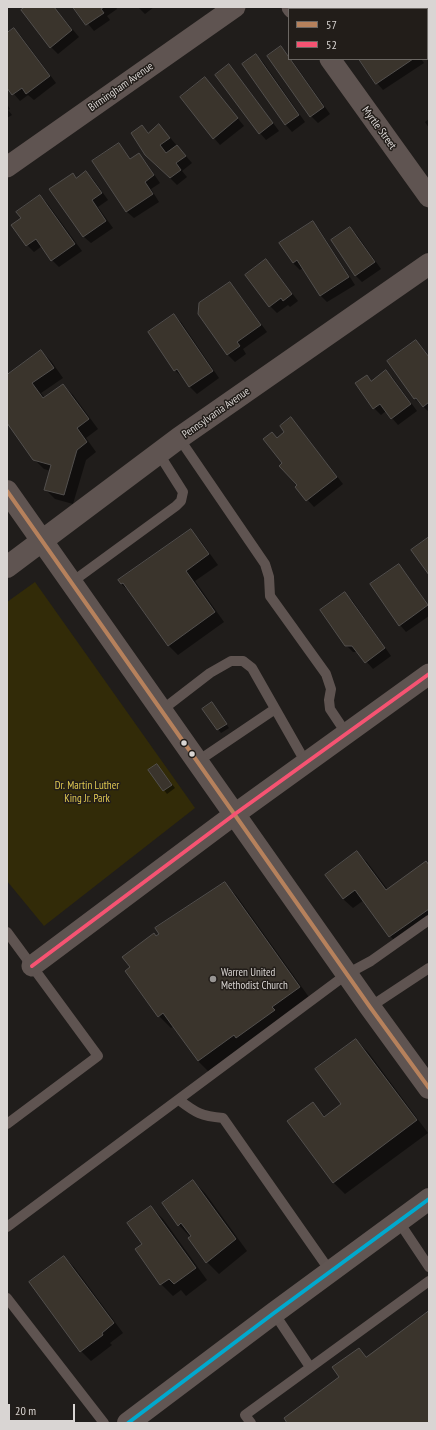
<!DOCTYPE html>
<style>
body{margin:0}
#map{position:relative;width:436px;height:1430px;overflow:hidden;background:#201d1b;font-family:"PT Sans Narrow",sans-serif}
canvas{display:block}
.frame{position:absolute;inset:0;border:8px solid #d9d5d3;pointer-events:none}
.legend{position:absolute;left:288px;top:8px;width:140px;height:52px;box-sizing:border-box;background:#221d19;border:1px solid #6b6763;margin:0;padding:5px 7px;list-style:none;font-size:12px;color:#d9d5d3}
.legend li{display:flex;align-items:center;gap:8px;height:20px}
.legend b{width:20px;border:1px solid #6b6763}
.scale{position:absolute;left:8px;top:1404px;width:67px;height:18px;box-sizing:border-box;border:2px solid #d9d5d3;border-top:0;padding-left:5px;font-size:12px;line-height:14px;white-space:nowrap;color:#d9d5d3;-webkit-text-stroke:3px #221d19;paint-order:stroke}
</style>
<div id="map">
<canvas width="436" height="1430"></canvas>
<div class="frame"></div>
<ul class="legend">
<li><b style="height:5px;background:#b6815c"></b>57</li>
<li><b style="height:5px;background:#f65372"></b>52</li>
</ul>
<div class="scale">20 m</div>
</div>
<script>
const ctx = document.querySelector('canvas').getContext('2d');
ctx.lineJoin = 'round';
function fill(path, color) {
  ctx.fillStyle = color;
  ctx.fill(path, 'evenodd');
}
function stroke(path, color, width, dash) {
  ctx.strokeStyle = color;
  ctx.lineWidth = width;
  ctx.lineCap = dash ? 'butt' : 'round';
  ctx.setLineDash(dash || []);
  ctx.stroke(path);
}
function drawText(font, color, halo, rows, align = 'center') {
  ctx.font = font + ' "PT Sans Narrow",sans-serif';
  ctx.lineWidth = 3;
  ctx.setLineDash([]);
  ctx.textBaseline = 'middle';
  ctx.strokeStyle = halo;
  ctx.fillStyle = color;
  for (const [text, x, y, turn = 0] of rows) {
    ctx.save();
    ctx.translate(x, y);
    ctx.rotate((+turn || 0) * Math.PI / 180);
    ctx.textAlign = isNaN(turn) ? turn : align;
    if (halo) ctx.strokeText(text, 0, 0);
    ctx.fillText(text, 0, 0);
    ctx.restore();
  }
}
fill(new Path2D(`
 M35 582 195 808 44 926 7 881V602Z`), '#322b08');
fill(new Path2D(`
 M26 7H54L79 37 58 54 51 47Z
 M74 7H116L117 9 107 16 110 20 94 31Z
 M138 7H154L145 14Z
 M393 7H427L424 9H395Z
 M14 29 21 36 56 83 34 100 28 95 20 101 7 86V34Z
 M281 48 288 55 289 59H291L330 114 318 123 311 116Z
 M256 55 263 62 305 122 292 132 286 125 243 64Z
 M360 59H421L424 63 383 90 377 83Z
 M229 66 236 73 279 131 266 140 260 133Z
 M211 85 244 126 220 145 214 138Z
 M7 104 10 109 8 110 12 115 7 118Z
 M429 119V128L425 122Z
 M159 125 192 163 182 171 187 177 177 185 146 154 142 126 149 133Z
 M119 144 131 159 138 154 145 161 160 183 151 189 159 202 134 218 127 212 93 162Z
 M86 172 93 179 108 200 98 207 113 228 91 243 84 237 51 189 73 174 77 179Z
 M40 196 47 203 82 251 59 267 52 260 42 246 34 252 27 245 13 225 22 219Z
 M313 223 319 229 355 285 327 302 320 295 303 268 300 270 293 263Z
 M350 228 357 235 381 269 362 282 355 275Z
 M266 261 273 268 298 301 290 307 288 305 277 313 270 306 247 275Z
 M230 283 236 290 267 332 243 349 246 354 235 362 228 355 199 313Z
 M174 315 181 322 219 378 197 394 190 387 183 376 182 377 175 370Z
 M416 341 429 356V412L415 399 388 361Z
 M41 351 51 361 63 378 41 393 45 398 63 385 73 395 98 429 86 438 96 452 86 460 73 504 55 499 45 489 51 471 44 469 34 459 7 422V376Z
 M386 371 393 378 417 411 398 425 386 411 381 415 374 408 367 376 372 382Z
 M297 425 343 484 314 507 296 487 299 485 284 463 277 439Z
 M191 530 200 540 218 565 195 581 224 622 178 655 168 645 131 593 121 584Z
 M398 565 405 572 429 606V616L406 632 400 625Z
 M345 594 352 600 391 656 373 669 358 652H353L346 645Z
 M215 707 229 728 221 733 204 709Z
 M157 765 175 788 167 794 164 790Z
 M357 852 367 862 388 890 429 865V925L400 946 390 936 364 900 353 908 343 899Z
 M224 883 236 895 311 1000 210 1073 198 1061 174 1026 171 1028 159 1016 131 968 156 936Z
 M356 1040 368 1052 428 1133 345 1194 333 1182 312 1103 326 1117 343 1105Z
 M193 1181 205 1193 247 1251 219 1274 207 1262 191 1238 179 1225 163 1204Z
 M151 1207 163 1219 207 1280 186 1296 181 1290 173 1296 161 1284 136 1250 143 1244Z
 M64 1257 74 1267 123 1333 110 1343 112 1345 91 1361 81 1351 30 1282Z`), '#0007');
const building = new Path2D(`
 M25 7H54L72 30 50 48 21 10Z
 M73 7H104L101 9 104 13 86 25Z
 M14 28 50 76 26 94 22 88 12 95 7 88V33Z
 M281 46 324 107 310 117 267 56Z
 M256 54 299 115 285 125 242 64Z
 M359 59H413L376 84Z
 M229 64 273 123 259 134 215 75Z
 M205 77 238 118 213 139 180 97Z
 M159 124 170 138 160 145 166 153 177 145 186 156 176 163 181 170 170 178 145 155 131 133 142 125 148 133Z
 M119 143 130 159 139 153 154 175 145 182 153 194 126 212 92 161Z
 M86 171 102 193 92 200 106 221 83 237 49 189 73 173 76 178Z
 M40 195 75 244 51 261 36 239 26 246 11 225 21 218 16 212Z
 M313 221 349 277 320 296 297 260 293 263 279 243Z
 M350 227 375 262 355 276 331 240Z
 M266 259 292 294 283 301 281 298 269 307 245 275Z
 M230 282 261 325 237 342 240 346 227 355 198 314 199 303Z
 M174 314 213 371 189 387 177 369 174 371 148 332Z
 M416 340 429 357V402L423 407 416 398 414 399 387 361Z
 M41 350 54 368 32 383 43 398 63 384 89 419 77 428 87 442 77 450 64 495 44 490 51 465 33 460 7 423V375Z
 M386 370 411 404 391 419 380 404 373 409 355 383 367 375 371 381Z
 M291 417 337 477 306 501 295 487 297 485 279 466 282 463 263 439 272 432 277 438 284 432 280 426Z
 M191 529 209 554 186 571 215 612 168 646 123 583 121 584 118 580Z
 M429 537V575L411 550Z
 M399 564 428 605 399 626 370 584Z
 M345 592 385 648 365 663 352 646H345L320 610Z
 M212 702 227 724 217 730 202 709Z
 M157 764 172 785 163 791 148 770Z
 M357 851 386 890 426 861 429 865V909L389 937 355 890 343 899 325 875Z
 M225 882 300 987 272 1007 275 1010 236 1038 234 1035 198 1061 163 1013 158 1017 125 971 130 967 122 957 154 933 156 936 159 934 155 928Z
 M356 1039 417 1120 333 1183 287 1121 313 1102 324 1117 341 1104 315 1069Z
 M193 1180 236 1239 206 1263 188 1238 191 1236 181 1223 178 1226 162 1203Z
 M151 1206 196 1268 174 1284 169 1279 160 1285 135 1249 142 1244 127 1223Z
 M64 1256 114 1323 102 1333 103 1335 80 1352 29 1282Z
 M429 1311V1423H287L284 1418 339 1377 332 1367 359 1348 366 1357Z`);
fill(building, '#3a342c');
stroke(building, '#524f4d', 1);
stroke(new Path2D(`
 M179 438 265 564 269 577 270 596 326 674 331 689 329 700 330 709 346 733
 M72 582 176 506 181 501 183 492 159 454
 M162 710 210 673 231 661H243L252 668 306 763
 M198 761 275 709
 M7 932 98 1056 7 1124
 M370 1007 429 968
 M179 1100C196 1113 201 1116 223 1118L330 1271
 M399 1222 429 1267
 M7 1227 347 974 371 961 429 920
 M7 1298 104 1423
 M274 1313 310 1367
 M251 1423 245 1415 429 1281`), '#5f5451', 10);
stroke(new Path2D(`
 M292 7 294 9
 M330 59 429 197
 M7 167 235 7
 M32 966 235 814 429 674`), '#5f5451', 21);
stroke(new Path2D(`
 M7 491 370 1007 429 1088
 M7 567 179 438 429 264`), '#5f5451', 22);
stroke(new Path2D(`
 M128 1423 274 1313 429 1199`), '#615653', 22);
stroke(new Path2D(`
 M7 491 370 1007 429 1088`), '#b6815c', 4);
stroke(new Path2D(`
 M32 966 235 814 429 674`), '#f65372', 4);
stroke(new Path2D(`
 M128 1423 274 1313 429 1199`), '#00a9ce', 4);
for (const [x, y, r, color] of [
 [184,743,3.5,"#d9d5d3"],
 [192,754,3.5,"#d9d5d3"],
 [213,979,4,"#989593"]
]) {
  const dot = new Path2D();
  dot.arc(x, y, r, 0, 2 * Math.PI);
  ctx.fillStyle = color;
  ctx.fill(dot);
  stroke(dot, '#221d19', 1.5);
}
drawText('11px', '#d9d5d3', '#221d19', [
 ["Birmingham Avenue",121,87,-35],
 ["Myrtle Street",379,128,54],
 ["Pennsylvania Avenue",216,413,-35]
]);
drawText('11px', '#e0c952', '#221d19', [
 ["Dr. Martin Luther",87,786],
 ["King Jr. Park",87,799]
]);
drawText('11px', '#d9d5d3', '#221d19', [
 ["Warren United",221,973],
 ["Methodist Church",221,986]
], 'left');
</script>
